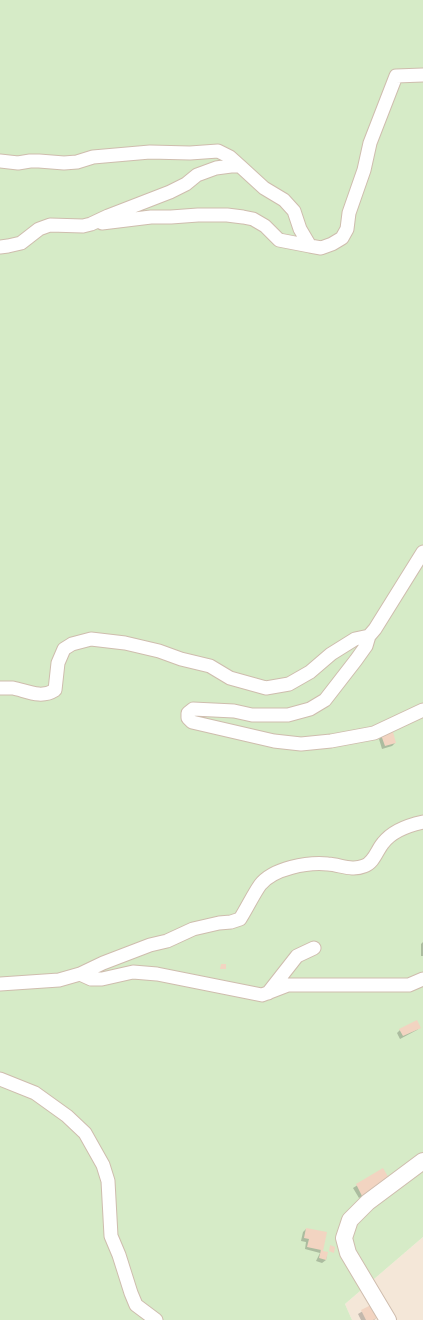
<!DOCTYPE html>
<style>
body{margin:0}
canvas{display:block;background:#fcf5e9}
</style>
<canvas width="423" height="1320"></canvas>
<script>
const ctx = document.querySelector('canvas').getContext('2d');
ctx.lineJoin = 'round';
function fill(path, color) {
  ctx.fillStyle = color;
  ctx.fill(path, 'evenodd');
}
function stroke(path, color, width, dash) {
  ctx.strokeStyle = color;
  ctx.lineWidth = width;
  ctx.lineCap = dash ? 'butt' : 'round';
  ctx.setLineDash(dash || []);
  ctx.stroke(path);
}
fill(new Path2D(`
 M423 1237V1320H352L345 1304Z`), '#f4e7d8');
fill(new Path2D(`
 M0 0H423V1237L345 1304 352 1320H0Z`), '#d6ebc7');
fill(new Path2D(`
 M382 736 395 743 392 746 382 749 379 739Z
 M423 942V956H421V944Z
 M420 1027 417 1030 400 1039 397 1033 400 1030Z
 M383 1169 385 1183 359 1198 353 1188Z
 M306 1229 322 1250 320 1251 327 1253 326 1260 322 1263 316 1261 320 1253 305 1249 306 1242 301 1241 303 1232Z
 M371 1306 377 1317 374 1320H361L358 1314Z`), '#0003');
fill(new Path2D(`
 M393 732 396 743 385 746 381 735Z
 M221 964H226V969H220Z
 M417 1020 421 1028 403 1036 399 1029Z
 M383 1168 390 1180 362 1196 356 1184Z
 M306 1228 327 1232 323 1251 328 1252 326 1260 319 1258 321 1250 307 1247 309 1239 304 1238Z
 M330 1245 335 1247 334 1253 329 1251Z
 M371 1305 378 1317 373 1320H366L361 1310Z`), '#f2d4c1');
const minor = new Path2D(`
 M0 161 18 163 30 161H39L64 163 77 162 93 157 150 152 190 153 218 151 230 157 240 166
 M102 223 151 217H171L198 215H227L243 217 253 219 265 226 279 240 310 246
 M0 247 8 246 21 243 39 229 50 225 83 226 91 224 108 216 170 192 186 184 197 175 216 168 231 166H240L264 188 284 200 294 211 300 229 310 246 321 248 332 244 342 238 347 229 349 213 364 170 370 143 396 76 423 75
 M369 636 366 646 356 660 325 700 310 709 288 715H252L234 711 193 709 188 713V718L192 722 274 741 301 744 331 741 374 733 423 710
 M0 688C4 688 9 688 13 688 27 691 41 699 55 690L58 663 64 649 72 644 91 639 125 643 159 651 181 659 210 666 230 678 266 688 289 684 310 672 331 654 355 639 369 636 375 629 423 552
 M80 974 103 963 150 945 167 941 193 929 219 923 231 922 240 919C247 908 253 895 260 885 273 868 308 862 328 864 341 865 352 871 364 866 374 863 377 850 383 843 392 831 409 825 423 822
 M0 984 59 980 80 974 91 979H102L133 972 157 974 262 995 288 985H409L423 979
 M268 993 297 956 314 948
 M0 1079 35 1093 67 1116 85 1133 103 1165 108 1181 111 1236 119 1255 131 1293 136 1305 156 1320`);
const tertiary = new Path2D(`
 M388 1320 348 1253 344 1238 350 1220 368 1202 423 1161`);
stroke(minor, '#cfbdae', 15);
stroke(tertiary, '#cfbdae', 18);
stroke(minor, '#fff', 13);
stroke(tertiary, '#fff', 16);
</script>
